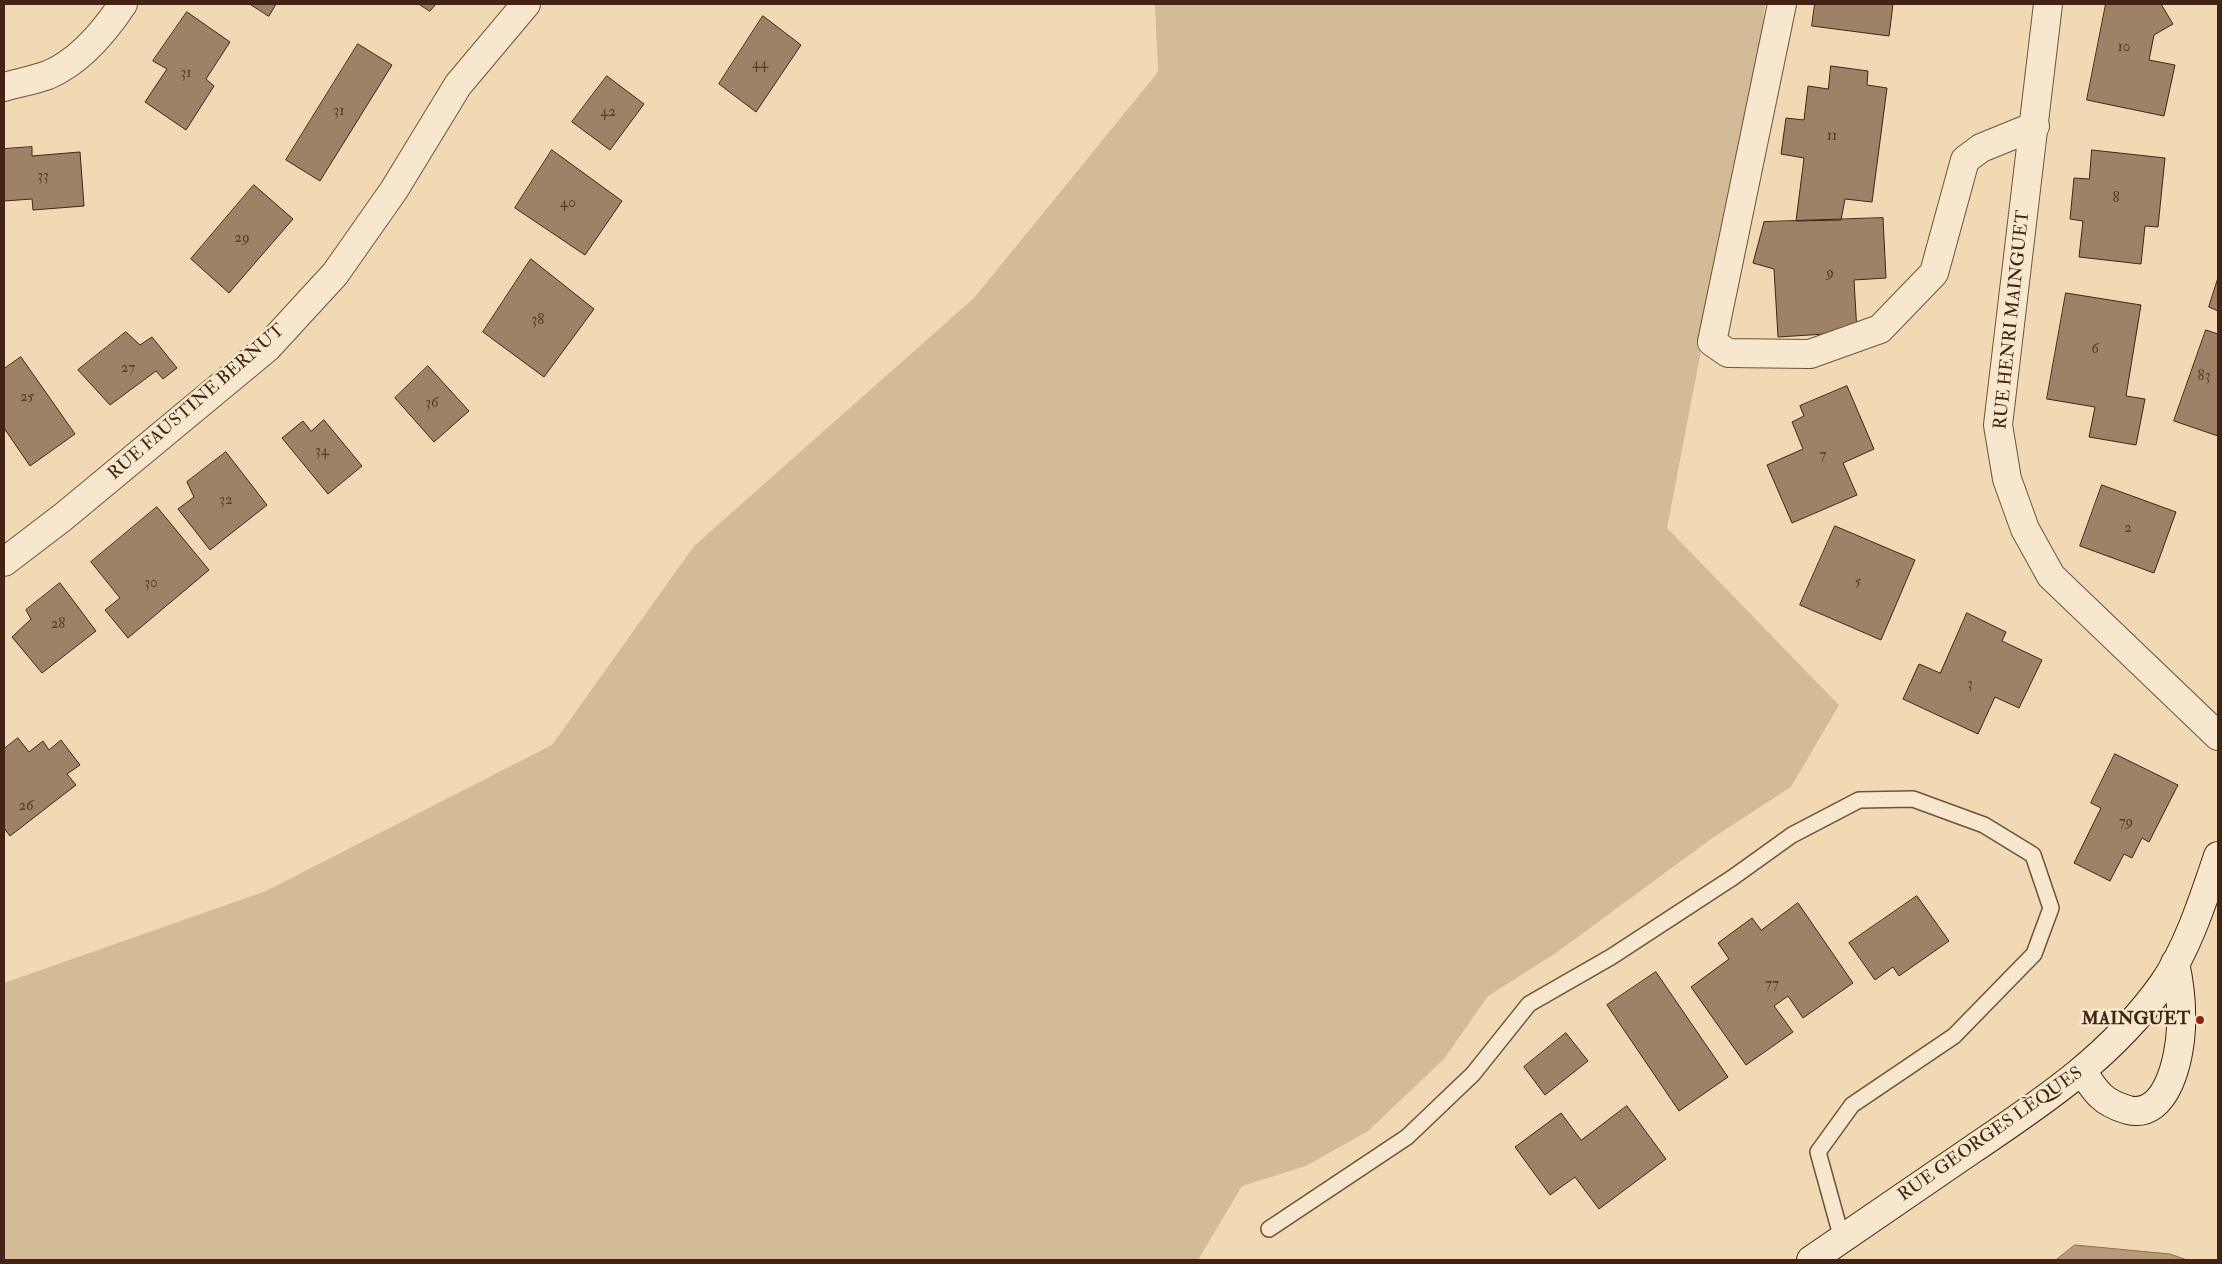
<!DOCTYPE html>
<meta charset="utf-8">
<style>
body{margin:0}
#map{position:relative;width:2222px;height:1264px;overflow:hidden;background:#f1dab3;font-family:"IM FELL Double Pica",serif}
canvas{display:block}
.frame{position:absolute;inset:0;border:5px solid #442315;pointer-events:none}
</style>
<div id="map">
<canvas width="2222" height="1264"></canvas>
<div class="frame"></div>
</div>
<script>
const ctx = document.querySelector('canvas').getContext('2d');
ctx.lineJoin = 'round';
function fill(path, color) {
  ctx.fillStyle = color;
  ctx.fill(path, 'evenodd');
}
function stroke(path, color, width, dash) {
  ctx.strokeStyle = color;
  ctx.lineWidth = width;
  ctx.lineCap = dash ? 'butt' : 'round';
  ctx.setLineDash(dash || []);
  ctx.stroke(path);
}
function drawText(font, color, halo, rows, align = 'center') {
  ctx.font = font + ' "IM FELL Double Pica",serif';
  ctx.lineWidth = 5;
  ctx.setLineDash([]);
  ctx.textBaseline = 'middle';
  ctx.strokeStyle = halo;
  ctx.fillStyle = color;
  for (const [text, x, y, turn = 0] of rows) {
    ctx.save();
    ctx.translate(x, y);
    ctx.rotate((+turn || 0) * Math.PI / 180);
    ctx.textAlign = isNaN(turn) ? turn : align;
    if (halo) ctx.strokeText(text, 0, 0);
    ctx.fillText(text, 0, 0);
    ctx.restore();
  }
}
fill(new Path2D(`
 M1155 4H1765L1761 38 1667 528 1839 705 1791 787 1711 839 1556 953 1488 996 1444 1059 1368 1131 1306 1166 1242 1186 1198 1260H4V983L266 891 552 745 694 546 974 298 1158 72Z`), '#d4bb98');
const water = new Path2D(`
 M2075 1245 2170 1254 2187 1260H2056Z`);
fill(water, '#b69c7d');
stroke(water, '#886c53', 1);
const building = new Path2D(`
 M250 4H276L269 16Z
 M419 4H436L430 11Z
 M1815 4H1893L1889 36 1812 26Z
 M2106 4H2161L2173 24 2154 35 2149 60 2175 65 2164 116 2087 100Z
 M187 12 230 42 206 79 214 86 186 130 145 102 167 69 153 61Z
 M763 16 801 45 756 112 719 84Z
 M358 44 392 65 320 181 286 160Z
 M1831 66 1868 71 1867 85 1887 88 1872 202 1845 199 1841 220 1796 221 1804 158 1781 154 1786 118 1804 120 1808 86 1828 89Z
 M607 76 644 104 610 150 572 122Z
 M32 147V156L80 152 84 206 33 210 32 199 4 201V149Z
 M552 150 622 201 585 255 515 208Z
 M2092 150 2165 158 2158 227 2145 226 2141 264 2079 257 2083 221 2070 219 2074 178 2089 179Z
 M254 185 293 219 229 293 191 259Z
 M1883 218 1886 278 1854 280 1857 332 1778 337 1774 269 1753 263 1764 222Z
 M531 259 594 309 544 377 483 332Z
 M2218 278V311L2209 307Z
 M2066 293 2141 305 2126 396 2145 399 2136 445 2089 437 2095 407 2047 399Z
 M2206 330 2218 334V436L2174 421Z
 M126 332 140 345 152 337 177 368 163 379 156 371 110 405 78 370Z
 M21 357 75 434 30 466 4 428V369Z
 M428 366 469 411 434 442 395 398Z
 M1847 386 1874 449 1843 463 1857 495 1792 523 1767 465 1803 449 1792 422 1804 416 1800 406Z
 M324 420 362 466 328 494 282 438 303 421 311 431Z
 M226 452 267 505 210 550 178 509 194 497 187 482Z
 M2102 485 2176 512 2154 573 2080 546Z
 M157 507 209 570 128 638 105 610 120 598 91 562Z
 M1835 526 1915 560 1881 640 1800 605Z
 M60 583 96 631 42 673 12 637 31 619 26 610Z
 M1967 613 2006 632 2002 641 2042 660 2019 708 1995 697 1978 734 1903 699 1919 664 1940 673Z
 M18 738 29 752 43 741 49 750 61 740 80 765 67 774 76 785 10 836 4 828V749Z
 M2115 754 2178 785 2149 842 2142 838 2132 858 2124 854 2110 881 2074 863 2101 808 2091 803Z
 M1917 896 1949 941 1899 976 1893 967 1875 980 1849 943Z
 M1798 903 1853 983 1803 1018 1788 996 1774 1006 1793 1032 1746 1065 1691 987 1729 959 1718 943 1752 918 1761 930Z
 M1656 972 1728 1077 1679 1111 1607 1005Z
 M1566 1033 1588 1061 1545 1095 1524 1067Z
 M1627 1106 1666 1159 1599 1209 1575 1177 1550 1195 1515 1147 1561 1113 1581 1140Z`);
fill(building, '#9e8267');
stroke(building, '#442315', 1);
const lane = new Path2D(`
 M1269 1229 1407 1137 1473 1074 1529 1004 1611 957 1732 878 1792 835 1859 800 1913 799 1984 825 2033 855 2051 908 2034 954 1954 1036 1852 1105 1818 1152 1842 1239`);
const street = new Path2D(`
 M1782 4 1712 342 1728 353 1810 354 1880 329 1934 273 1965 160 1981 148 2035 126
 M2048 4 1998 425 2007 479 2025 529 2051 576 2218 736
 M4 87C18 83 34 80 48 75 79 62 105 31 123 4
 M4 562 63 517 267 348 335 274 394 190 458 85 526 4`);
const secondary = new Path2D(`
 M2082 1071C2088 1079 2093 1089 2101 1096 2108 1103 2118 1107 2128 1110 2168 1120 2180 1055 2181 1028 2182 1005 2180 985 2175 963
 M1811 1260C1865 1223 1919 1186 1973 1149 2044 1101 2112 1056 2163 984 2188 948 2204 897 2218 856`);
stroke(lane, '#6f513c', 18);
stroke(street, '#6f513c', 30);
stroke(secondary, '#442315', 30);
stroke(lane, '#f6e7ce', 15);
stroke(street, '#f6e7ce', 28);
stroke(secondary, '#f6e7ce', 28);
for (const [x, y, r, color] of [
 [2200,1020,5,"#8f2418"]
]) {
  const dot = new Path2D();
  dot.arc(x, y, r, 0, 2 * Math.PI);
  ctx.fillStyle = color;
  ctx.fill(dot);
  stroke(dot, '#f6e7ce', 2);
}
drawText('15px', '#5a3b2a', null, [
 ["10",2124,48],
 ["44",760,65],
 ["31",186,74],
 ["31",339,112],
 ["42",608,113],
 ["11",1832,137],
 ["33",43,177],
 ["8",2116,199],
 ["40",568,204],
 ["29",242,239],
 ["9",1830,274],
 ["38",538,321],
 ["6",2095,350],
 ["27",128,369],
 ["83",2204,377],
 ["25",27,398],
 ["36",432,404],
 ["34",322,452],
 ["7",1823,456],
 ["32",226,501],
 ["2",2128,529],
 ["5",1858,583],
 ["30",151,584],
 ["28",58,625],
 ["3",1970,685],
 ["26",26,807],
 ["79",2126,823],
 ["77",1772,985]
]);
drawText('18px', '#442315', '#f6e7ce', [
 ["RUE HENRI MAINGUET",2013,320,-84],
 ["RUE FAUSTINE BERNUT",197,403,-41],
 ["RUE GEORGES LÈQUES",1991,1135,-35]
]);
drawText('bold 18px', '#442315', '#f6e7ce', [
 ["MAINGUET",2190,1020]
], 'right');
</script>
